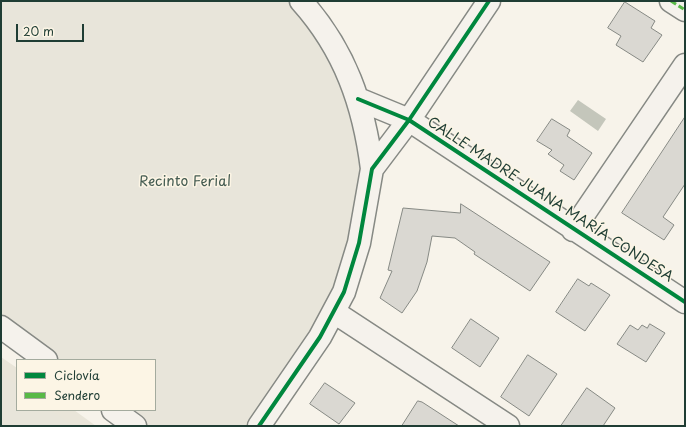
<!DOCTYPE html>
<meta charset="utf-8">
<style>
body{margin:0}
#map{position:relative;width:686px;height:427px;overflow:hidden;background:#f7f3ea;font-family:"Playpen Sans",sans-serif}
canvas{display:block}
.frame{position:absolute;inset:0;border:2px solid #1f3d34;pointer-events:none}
.legend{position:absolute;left:16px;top:359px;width:140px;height:52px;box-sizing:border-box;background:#fcf5e5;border:1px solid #a4ab9e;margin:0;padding:5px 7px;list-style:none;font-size:12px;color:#1f3d34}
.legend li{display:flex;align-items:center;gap:8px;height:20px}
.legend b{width:20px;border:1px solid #a4ab9e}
.scale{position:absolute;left:16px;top:24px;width:68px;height:18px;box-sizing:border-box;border:2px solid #1f3d34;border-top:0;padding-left:5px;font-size:12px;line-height:14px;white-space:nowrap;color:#1f3d34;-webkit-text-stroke:3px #fcf5e5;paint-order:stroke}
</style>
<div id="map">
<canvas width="686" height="427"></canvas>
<div class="frame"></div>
<ul class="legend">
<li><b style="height:5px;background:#00873e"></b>Ciclovía</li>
<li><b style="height:5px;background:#58b947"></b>Sendero</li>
</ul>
<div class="scale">20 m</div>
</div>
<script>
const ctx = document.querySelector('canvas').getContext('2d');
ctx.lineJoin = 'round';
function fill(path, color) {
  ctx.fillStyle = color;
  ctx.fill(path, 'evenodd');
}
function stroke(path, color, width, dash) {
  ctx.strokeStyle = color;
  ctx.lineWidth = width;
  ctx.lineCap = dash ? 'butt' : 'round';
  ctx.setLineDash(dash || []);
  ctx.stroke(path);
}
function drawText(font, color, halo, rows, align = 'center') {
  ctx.font = font + ' "Playpen Sans",sans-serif';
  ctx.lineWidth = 3;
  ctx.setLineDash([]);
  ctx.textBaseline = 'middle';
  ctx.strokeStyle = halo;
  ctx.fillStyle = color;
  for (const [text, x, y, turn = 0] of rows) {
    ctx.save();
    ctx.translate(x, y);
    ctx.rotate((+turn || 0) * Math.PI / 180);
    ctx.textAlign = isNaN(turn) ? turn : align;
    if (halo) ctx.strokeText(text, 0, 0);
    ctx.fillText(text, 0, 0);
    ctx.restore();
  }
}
fill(new Path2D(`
 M1 357 17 368V410H74L96 426H1Z`), '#e9e5d9');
fill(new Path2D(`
 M1 1H301L368 139 353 265 259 426H135L113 410H155V360H46L1 327Z
 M1 374 17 385V410H51L73 426H1Z`), '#e8e5da');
fill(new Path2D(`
 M578 100 606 119 598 131 570 111Z`), '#c4c6bb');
const building = new Path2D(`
 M625 2 655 21 651 28 662 35 643 62 616 45 621 36 608 28Z
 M685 117V184L663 217 674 225 664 240 622 213Z
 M552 119 570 130 567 136 592 153 574 180 560 171 564 165 548 154 552 150 537 141Z
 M461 204 550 262 530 291 474 254 475 252 455 238 432 236 427 262 417 291 402 313 380 298 392 271 388 270 403 208 460 213Z
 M578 279 589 286 591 283 610 295 585 331 556 312Z
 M471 319 499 338 480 367 452 348Z
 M650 324 665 333 646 362 617 344 630 325 638 330 642 325 647 328Z
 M528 355 557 374 529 416 501 397Z
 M325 383 355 403 339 424 310 404Z
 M587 388 615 408 603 426H561Z
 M418 401 422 402 459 426H402Z`);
fill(building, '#dad8d2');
stroke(building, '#868984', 1);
const street = new Path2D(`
 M301 1C345 50 364 105 372 169
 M671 1 685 10
 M358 99 409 120 685 302
 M573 230 685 65
 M334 312 508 426
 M1 327 46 360
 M113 410 135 426
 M259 426 320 337 344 292 359 243 372 169 409 120 489 1`);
stroke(street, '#868984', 25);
stroke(street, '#f5f2ec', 22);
stroke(new Path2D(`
 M671 1 685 10`), '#58b947', 3, [6, 3]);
stroke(new Path2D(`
 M358 99 409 120 685 302
 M259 426 320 337 344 292 359 243 372 169 409 120 489 1`), '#00873e', 4);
drawText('14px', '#455c52', '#fcf5e5', [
 ["Recinto Ferial",185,182]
]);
drawText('14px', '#1f3d34', '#fcf5e5', [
 ["CALLE MADRE JUANA MARÍA CONDESA",550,200,33]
]);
</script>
